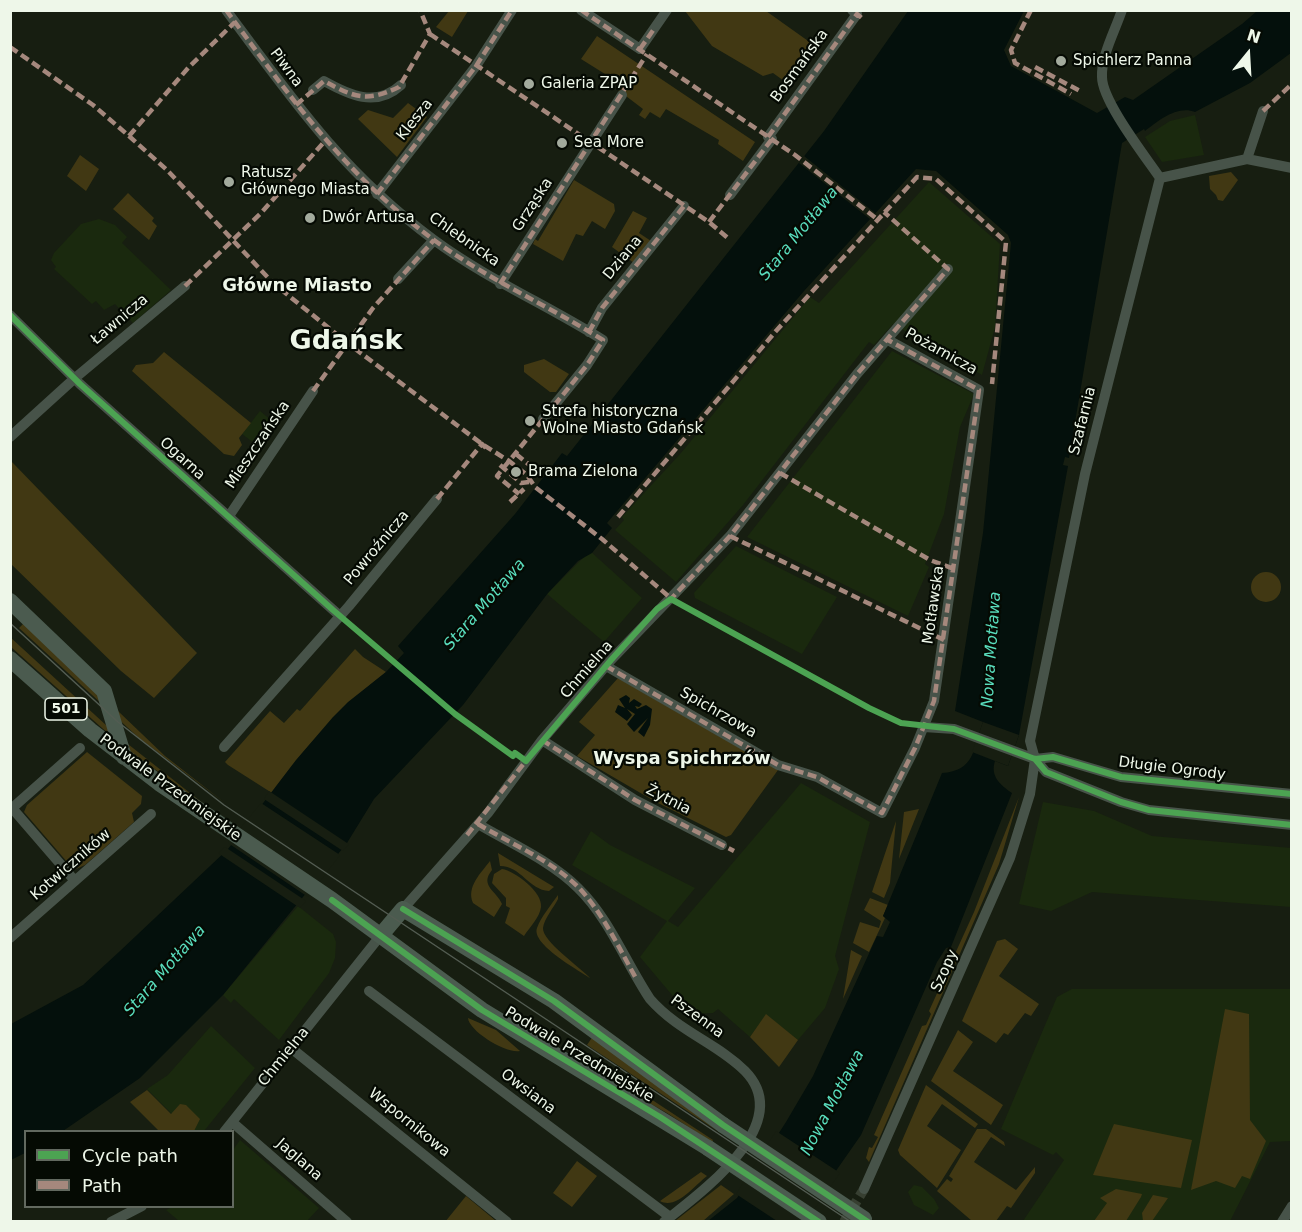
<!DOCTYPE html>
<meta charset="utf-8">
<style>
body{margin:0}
#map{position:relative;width:1302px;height:1232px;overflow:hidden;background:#171e11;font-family:"DejaVu Sans",sans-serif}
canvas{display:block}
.frame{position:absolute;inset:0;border:12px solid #eef7e9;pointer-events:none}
.legend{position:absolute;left:24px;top:1130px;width:210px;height:78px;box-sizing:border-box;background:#050a03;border:2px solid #62695f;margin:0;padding:8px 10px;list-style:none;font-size:18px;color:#eef7e9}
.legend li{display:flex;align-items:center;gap:12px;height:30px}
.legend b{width:30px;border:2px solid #62695f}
.north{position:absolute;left:1218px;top:24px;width:60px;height:60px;-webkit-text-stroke:4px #050a03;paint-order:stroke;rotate:18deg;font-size:16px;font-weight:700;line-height:24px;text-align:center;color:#eef7e9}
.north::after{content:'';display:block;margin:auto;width:21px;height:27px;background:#eef7e9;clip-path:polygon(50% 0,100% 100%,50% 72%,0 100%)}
</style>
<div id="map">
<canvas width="1302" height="1232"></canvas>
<div class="frame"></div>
<ul class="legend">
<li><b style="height:8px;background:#4ca352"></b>Cycle path</li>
<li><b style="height:8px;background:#a5887d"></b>Path</li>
</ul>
<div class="north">N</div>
</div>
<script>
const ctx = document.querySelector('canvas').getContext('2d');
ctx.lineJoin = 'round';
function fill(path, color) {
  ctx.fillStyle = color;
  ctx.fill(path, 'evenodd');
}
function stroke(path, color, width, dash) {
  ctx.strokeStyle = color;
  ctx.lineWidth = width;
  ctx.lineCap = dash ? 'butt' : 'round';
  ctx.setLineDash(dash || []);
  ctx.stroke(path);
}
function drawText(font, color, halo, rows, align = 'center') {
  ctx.font = font + ' "DejaVu Sans",sans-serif';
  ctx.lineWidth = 4.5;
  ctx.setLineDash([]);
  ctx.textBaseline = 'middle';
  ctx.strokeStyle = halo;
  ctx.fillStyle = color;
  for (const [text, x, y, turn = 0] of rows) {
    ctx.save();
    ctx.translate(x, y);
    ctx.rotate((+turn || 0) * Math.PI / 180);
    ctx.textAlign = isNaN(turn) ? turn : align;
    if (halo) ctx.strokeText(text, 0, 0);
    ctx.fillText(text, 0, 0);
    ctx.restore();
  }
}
fill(new Path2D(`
 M1195 115 1204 155 1162 162 1145 137 1170 121Z
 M929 182 1000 244 995 327 982 375 893 324 874 345 869 342 743 505 676 582 615 530 624 520 622 517 681 453 810 297 819 303Z
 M99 219 115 225 127 237 122 243 171 290 133 323 115 304 104 310 96 301 92 304 54 269 56 267 51 260 54 253 81 224Z
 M892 351 974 394 960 427 944 514 925 564 929 567 908 616 747 537Z
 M260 411 272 421 254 443 242 434Z
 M736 546 837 597 802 654 695 598 694 593Z
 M590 551 642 598 604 642 547 594Z
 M801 783 870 822 835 956 839 969 825 1008 798 1040 766 1015 750 1037 718 1009 713 1013 688 1014 640 957 667 921 572 865 591 831 610 845 695 888 668 921 678 927Z
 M1043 802 1094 811 1152 836 1291 848V907L1092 892 1051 911 1019 904Z
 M298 906 333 934 336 942 335 958 329 973 279 1040 234 999 231 1003 223 995Z
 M1072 989H1291V1141L1270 1142 1230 1221H1023L1064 1160 1056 1152 1053 1155 1001 1129 1057 997Z
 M211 1026 255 1068 204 1131H189L147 1089 168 1075Z
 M240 1140 319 1208 307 1221H179L166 1210 172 1207 232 1206 233 1150Z
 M914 1185 922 1187 934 1199 939 1208 933 1215 914 1205 908 1192Z`), '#1a290e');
fill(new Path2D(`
 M449 11H468L452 37 436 27Z
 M685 11H766L818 48 791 86 773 73 763 76 712 46Z
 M597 36 755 142 743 161 718 144 719 140 666 109 660 118 650 112 645 119 639 115 643 109 618 90 621 84 581 59Z
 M408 103 427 117 397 157 358 119 368 110 393 118Z
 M80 155 99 169 86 191 67 176Z
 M1231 172 1238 180 1223 201 1218 200 1216 195 1210 189 1209 176Z
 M574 180 614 204 615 211 605 229 592 221 583 236 576 234 563 261 533 244 535 239 538 241Z
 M128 193 154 218 152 221 157 226 149 240 113 209Z
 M633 211 647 218 639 233 651 241 634 263 612 247Z
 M164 352 251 423 239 438 242 445 234 456 224 454 132 371 136 365 153 363Z
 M544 359 569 374 556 392H550L524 372V365Z
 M11 461 197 653 154 698 121 671 11 564Z
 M1251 587a15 15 0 1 1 30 0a15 15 0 1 1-30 0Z
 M25 622 165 756 225 803 139 738 19 628Z
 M10 637 119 737 218 815 120 744 11 647Z
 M355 649 363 657 386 672C340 708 306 746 272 793L228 765 225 762 270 711 284 723 297 709 300 711Z
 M618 678 778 770 731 835 726 837 656 802 577 756 595 735 579 722Z
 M87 752 142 796 141 804 132 813 134 822 85 865 74 870 24 812 27 805Z
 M1019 797 999 864 869 1162 866 1158 869 1147 872 1148 878 1137 874 1135 922 1026 926 1025 931 1014 929 1011 974 912Z
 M919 809 899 859 904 812Z
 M896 821 890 883 884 898 872 892Z
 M498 853 554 887 549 891C529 890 521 866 500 866Z
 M490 861 492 870C479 886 497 891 502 904L494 917 473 903C466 887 481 873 490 861Z
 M502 869C515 871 543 892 541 907 540 917 529 928 524 936L505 923 510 908 506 906V898L492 883 494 874Z
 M558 895V899C554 907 544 919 543 928 542 941 580 967 590 978 578 970 531 944 537 928 541 917 551 905 558 895Z
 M870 898 888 905 883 916 885 918 869 952 853 943 860 922 879 928 881 921 864 910Z
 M1005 939 1018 949 999 976 1039 1004 1031 1016 1025 1013 1008 1035 1004 1033 996 1043 962 1021 997 941Z
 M851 950 862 956 843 999Z
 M1225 1009 1249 1014 1250 1120 1266 1141 1250 1179 1242 1176 1235 1188 1216 1181 1191 1190Z
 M766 1014 798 1040 779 1067 750 1037Z
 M468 1018 496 1030 520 1051C506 1054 469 1031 468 1018Z
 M958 1030 973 1042 953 1071 1003 1105 991 1125 931 1081Z
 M593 1036 719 1132 587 1045Z
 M581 1053 713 1140 712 1142 667 1113 575 1061Z
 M926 1085 978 1124 975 1128 942 1104 927 1126 961 1150 937 1188 900 1155 898 1150Z
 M147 1090 171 1114 180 1104 186 1105 200 1119 194 1131H159L130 1102Z
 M1114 1124 1192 1140 1181 1188 1093 1175Z
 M977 1129H986L1004 1142 1005 1146 991 1137 974 1162 1016 1190 1035 1167V1173L1011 1208 1007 1206 996 1221H972L937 1191 947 1179 951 1182 953 1179 949 1176Z
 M577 1161 597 1176 572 1207 553 1193Z
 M701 1172 707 1176C694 1186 676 1210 660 1201Z
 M721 1185 734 1194 703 1221H675Z
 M1116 1189 1142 1194 1141 1197 1126 1221H1094L1107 1203 1100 1198Z
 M1153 1195 1168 1198 1152 1221H1143L1142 1213Z
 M466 1196 496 1221 445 1222Z`), '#413813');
fill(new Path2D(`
 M908 11H1024L1004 50 1011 66 1097 113 1125 97 1133 100 1242 24 1257 11H1291V53L1250 83 1195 112C1177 105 1158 121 1145 131L1144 129 1122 143 1069 458 1065 457 1063 465 1068 466 1019 735 1008 766 995 761C990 776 1000 785 1012 793L951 947 946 948 937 962 861 1135 801 1221H708L737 1198 786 1122 813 1076 877 936 883 937 890 922 883 916 942 773C975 771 973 749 983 722L955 711 983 533 1011 243 1008 235 936 171 916 169 804 291 607 523 612 528 592 553 578 561 548 593 463 705 374 799 347 843 223 995 140 1078 63 1131 26 1132 25 1153 11 1160V1024L83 985 120 951 228 849 296 760 333 717 348 702 386 672 404 653 398 646 515 514 562 453 567 456 824 131Z
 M626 695 630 698 629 703 634 699 642 704 639 707 635 706 637 709 646 705 652 709 650 725 644 737 638 732 648 718 634 732 627 724 635 714 627 709 632 715 627 721 615 712 618 705 625 708 619 699Z`), '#04100c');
fill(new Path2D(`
 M804 156 875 213 870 219 799 163Z
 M983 722 1019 735 1008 766 972 752Z
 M269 791 347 843 349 844 343 851 264 799Z
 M261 803 340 855 308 897 228 843Z
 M225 847 306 901 300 908 218 853Z
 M776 1131 840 1173 805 1222 777 1221 736 1194Z`), '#171e11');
stroke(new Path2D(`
 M844 1222 864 1189`), '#373f31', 10, [10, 5]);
stroke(new Path2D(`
 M226 10C292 99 343 173 434 240 487 279 547 305 603 340L587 365 543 419
 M581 10 640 49 667 10
 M313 90 324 81C349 95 376 108 401 85
 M1247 159 1263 111
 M1160 178 1247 159 1292 168
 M377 194 476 66 512 10
 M730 195 772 139 768 137 857 14 852 10
 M398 279 434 240
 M500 284 622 95
 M10 315 80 384 340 616
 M589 332 602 308 684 206
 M10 437 75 378 185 286
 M229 516 313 391
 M606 666 778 765 817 777 882 813 915 748 934 701 979 390 888 340
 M924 727 954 729 1035 759 1053 757 1121 777 1292 794
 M542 740 635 800 722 845
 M224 747 349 606 437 499
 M1035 759 1046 772 1121 802 1149 810 1292 825
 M12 808 75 881
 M10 810 80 748
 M478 824C510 843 551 861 578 888 609 918 626 963 650 999 679 1032 717 1043 745 1071 797 1124 700 1193 664 1222
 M403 909 488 813 542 740 611 660 730 536 857 374 948 269
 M10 938 151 814
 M369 991 670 1217
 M291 1048 507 1222
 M232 1122 347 1222
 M224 1132 381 935
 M864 1189 1010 858 1030 794 1035 759 1030 741 1085 474 1160 178C1145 156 1102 101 1102 77 1101 56 1115 31 1122 10
 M111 1222 142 1206
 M1282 1222 1292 1206`), '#475349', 10);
stroke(new Path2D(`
 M10 601 104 691 124 757
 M10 659 90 730 159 783 332 900 482 1010 708 1148
 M381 935 403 909 554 1001 723 1125`), '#4b5b4f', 16);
stroke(new Path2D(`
 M10 623 118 722 224 805 851 1222`), '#535c52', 1.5);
stroke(new Path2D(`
 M723 1125 864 1219
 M708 1148 819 1222`), '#4b5b4f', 16);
stroke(new Path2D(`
 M226 10C292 99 343 173 434 240 487 279 547 305 603 340L587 365 497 476 519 494
 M581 10 795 155 877 219
 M1031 10 1011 50 1015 63 1071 94
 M430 34 709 222 729 239
 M10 47 93 105 129 136 167 170 273 283 346 342 482 444 509 461 527 475 535 487 602 539 674 601
 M640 49 654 29
 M1035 67 1080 91
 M296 105 324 81C354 97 366 103 399 87L430 34 420 10
 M1263 111 1292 84
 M129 136 189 67 235 22
 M768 137 857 14 863 19
 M377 194 476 66 512 10
 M709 222 772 139
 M500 284 647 54
 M185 286 262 212 325 141
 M589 332 602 308 684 206
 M313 391 373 308 434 240
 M516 454 538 472
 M500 465 521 483 529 482
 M780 473 930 560 954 569
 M437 499 482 444 487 449
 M510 502 524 489
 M618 517 776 331 917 177 936 179 1006 242 992 384
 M730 536 944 640
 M669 601 730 536 857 374 948 269 884 212
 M606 666 778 765 817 777 882 813 915 748 934 701 979 390 888 340
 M542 740 635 800 734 851
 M478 824C511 844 553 861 580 889 604 915 620 950 637 980
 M467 835 529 757`), '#a5887d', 4.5, [9, 4.5]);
stroke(new Path2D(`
 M10 315 80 384 333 610 455 714 513 756 515 753 526 761 611 660 657 609 671 599 869 708 901 723 954 729 1035 759 1053 757 1121 777 1292 794
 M1035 759 1046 772 1121 802 1149 810 1292 825
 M332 900 482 1010 660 1117 819 1222
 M403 909 554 1001 723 1125 868 1222`), '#4ca352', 6);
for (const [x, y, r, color] of [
 [1061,61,6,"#a3ab9d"],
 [529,84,6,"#a3ab9d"],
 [562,143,6,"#a3ab9d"],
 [229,182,6,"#a3ab9d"],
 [310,218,6,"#a3ab9d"],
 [530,421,6,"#a3ab9d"],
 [516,472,6,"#a3ab9d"]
]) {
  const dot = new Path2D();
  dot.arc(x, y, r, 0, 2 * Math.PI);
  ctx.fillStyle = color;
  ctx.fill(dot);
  stroke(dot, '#050a03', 2);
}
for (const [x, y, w] of [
 [66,709,42]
]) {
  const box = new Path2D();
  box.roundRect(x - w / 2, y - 11, w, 22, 4.5);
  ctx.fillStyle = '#050a03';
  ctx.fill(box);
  stroke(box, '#eef7e9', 1.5);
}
drawText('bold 14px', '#eef7e9', null, [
 ["501",66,709]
]);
drawText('15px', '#eef7e9', '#050a03', [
 ["Spichlerz Panna",1073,61],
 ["Galeria ZPAP",541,84],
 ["Sea More",574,143],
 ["Ratusz",241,173],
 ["Głównego Miasta",241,190],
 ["Dwór Artusa",322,218],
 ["Strefa historyczna",542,412],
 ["Wolne Miasto Gdańsk",542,429],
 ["Brama Zielona",528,472]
], 'left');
drawText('15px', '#eef7e9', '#050a03', [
 ["Bosmańska",800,66,-54],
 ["Piwna",286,68,53],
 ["Klesza",415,120,-52],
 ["Grząska",533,205,-57],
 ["Chlebnicka",464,240,35],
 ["Dziana",623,258,-51],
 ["Ławnicza",120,320,-40],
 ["Pożarnicza",941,352,29],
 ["Szafarnia",1083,421,-76],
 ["Mieszczańska",258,445,-56],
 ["Ogarna",182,459,42],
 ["Powroźnicza",377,548,-50],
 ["Motławska",934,605,-82],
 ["Chmielna",587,670,-49],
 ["Spichrzowa",718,713,30],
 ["Długie Ogrody",1172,769,7],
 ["Podwale Przedmiejskie",170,788,36],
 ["Żytnia",668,800,27],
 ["Kotwiczników",71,865,-41],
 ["Szopy",945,971,-66],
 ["Pszenna",697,1017,36],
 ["Podwale Przedmiejskie",579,1055,31],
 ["Chmielna",284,1057,-51],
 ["Owsiana",528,1092,37],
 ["Wspornikowa",409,1123,39],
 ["Jaglana",299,1160,41]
]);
drawText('italic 16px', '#59ddbd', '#050a03', [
 ["Stara Motława",799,234,-51],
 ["Stara Motława",485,605,-49],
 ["Nowa Motława",992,650,-86],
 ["Stara Motława",165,971,-49],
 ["Nowa Motława",833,1103,-62]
]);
drawText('bold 18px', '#eef7e9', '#050a03', [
 ["Główne Miasto",297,286],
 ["Wyspa Spichrzów",682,759]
]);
drawText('bold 27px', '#eef7e9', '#050a03', [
 ["Gdańsk",346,342]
]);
</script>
